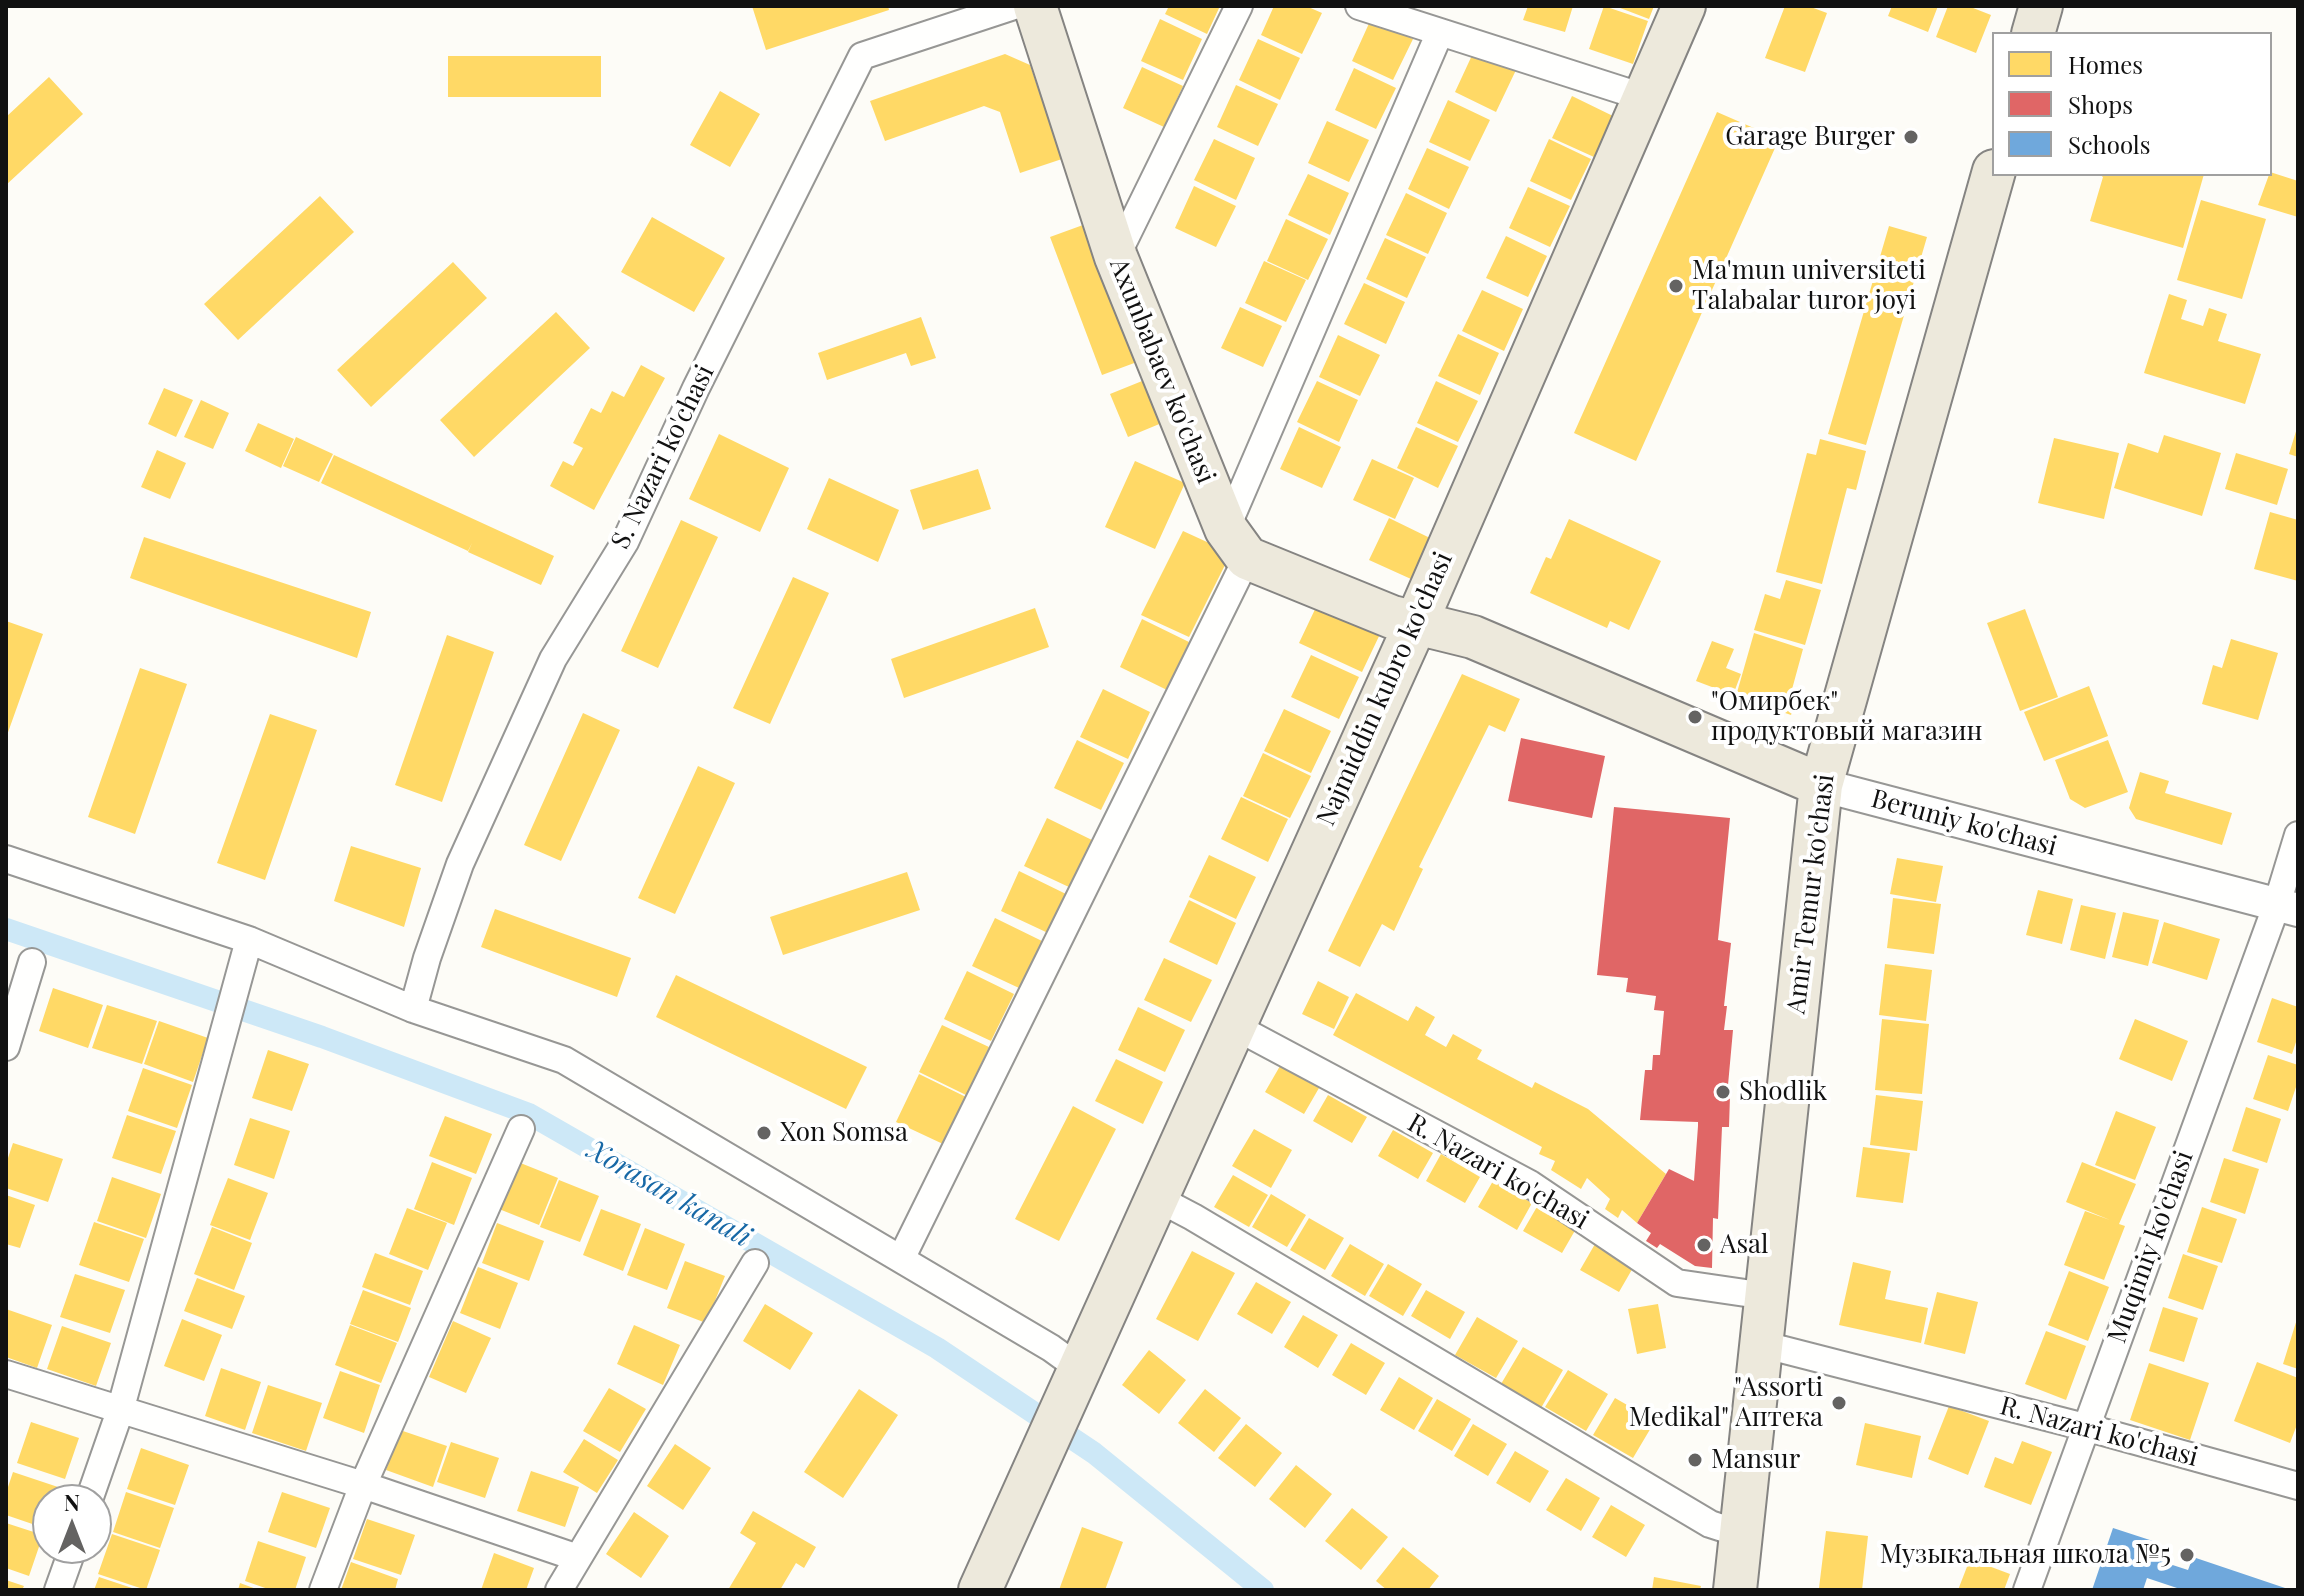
<!DOCTYPE html>
<meta charset="utf-8">
<style>
body{margin:0}
#map{position:relative;width:2304px;height:1596px;overflow:hidden;background:#fdfcf7;font-family:"Playfair Display",serif}
canvas{display:block}
.frame{position:absolute;inset:0;border:8px solid #111;pointer-events:none}
.legend{position:absolute;left:1992px;top:32px;width:280px;height:144px;box-sizing:border-box;background:#fff;border:2px solid #a0a0a0;margin:0;padding:10px 14px;list-style:none;font-size:24px;color:#111}
.legend li{display:flex;align-items:center;gap:16px;height:40px}
.legend b{width:40px;border:2px solid #a0a0a0}
.north{position:absolute;left:32px;top:1484px;width:80px;height:80px;box-sizing:border-box;background:#fff;border:2px solid #a0a0a0;border-radius:50%;rotate:0deg;font-size:22px;font-weight:700;line-height:32px;text-align:center;color:#111}
.north::after{content:'';display:block;margin:auto;width:28px;height:36px;background:#646362;clip-path:polygon(50% 0,100% 100%,50% 72%,0 100%)}
</style>
<div id="map">
<canvas width="2304" height="1596"></canvas>
<div class="frame"></div>
<ul class="legend">
<li><b style="height:22px;background:#ffd966"></b>Homes</li>
<li><b style="height:22px;background:#e06666"></b>Shops</li>
<li><b style="height:22px;background:#6fa8dc"></b>Schools</li>
</ul>
<div class="north">N</div>
</div>
<script>
const ctx = document.querySelector('canvas').getContext('2d');
ctx.lineJoin = 'round';
function fill(path, color) {
  ctx.fillStyle = color;
  ctx.fill(path, 'evenodd');
}
function stroke(path, color, width, dash) {
  ctx.strokeStyle = color;
  ctx.lineWidth = width;
  ctx.lineCap = dash ? 'butt' : 'round';
  ctx.setLineDash(dash || []);
  ctx.stroke(path);
}
function drawText(font, color, halo, rows, align = 'center') {
  ctx.font = font + ' "Playfair Display",serif';
  ctx.lineWidth = 8;
  ctx.setLineDash([]);
  ctx.textBaseline = 'middle';
  ctx.strokeStyle = halo;
  ctx.fillStyle = color;
  for (const [text, x, y, turn = 0] of rows) {
    ctx.save();
    ctx.translate(x, y);
    ctx.rotate((+turn || 0) * Math.PI / 180);
    ctx.textAlign = isNaN(turn) ? turn : align;
    if (halo) ctx.strokeText(text, 0, 0);
    ctx.fillText(text, 0, 0);
    ctx.restore();
  }
}
fill(new Path2D(`
 M752 6H888L889 10 766 50Z
 M1169 6H1220L1207 34 1165 14Z
 M1274 6H1306L1322 13 1302 54 1261 35Z
 M1528 6H1573L1565 32 1523 20Z
 M1604 6 1648 21 1633 64 1589 49Z
 M1615 6H1654L1649 19Z
 M1785 6H1808L1827 13 1805 72 1765 58Z
 M1892 6H1938L1928 32 1888 16Z
 M1948 6H1968L1991 15 1976 53 1936 37Z
 M1160 19 1202 39 1183 80 1141 61Z
 M1371 19 1413 39 1393 80 1352 61Z
 M1258 39 1300 58 1280 100 1239 80Z
 M1474 51 1516 70 1496 112 1455 92Z
 M1005 54 1030 65 1062 159 1020 173 1000 112 984 106 885 141 870 101Z
 M448 56H601V97H448Z
 M1142 67 1183 86 1164 127 1123 108Z
 M1354 68 1396 88 1376 129 1335 110Z
 M49 77 83 114 6 185V117Z
 M1236 85 1278 104 1258 146 1217 127Z
 M720 91 760 114 730 167 690 145Z
 M1572 96 1613 116 1594 157 1552 138Z
 M1448 100 1490 120 1470 161 1429 142Z
 M1717 112 1779 139 1636 461 1574 433Z
 M1327 121 1369 140 1349 182 1308 163Z
 M1214 139 1255 158 1236 200 1194 180Z
 M1549 139 1591 159 1571 200 1530 181Z
 M1427 148 1469 167 1449 209 1408 189Z
 M2270 172 2298 181V217L2258 205Z
 M1308 174 1349 193 1330 235 1288 215Z
 M2099 174H2204L2183 248 2090 221 2103 177Z
 M1194 186 1236 206 1216 247 1175 228Z
 M1528 187 1570 206 1550 247 1509 228Z
 M1406 193 1447 213 1428 254 1386 235Z
 M320 196 354 232 238 340 204 304Z
 M2201 200 2266 219 2242 299 2177 280Z
 M652 217 725 258 694 312 621 272Z
 M1286 219 1328 239 1308 280 1267 261Z
 M1094 221 1145 359 1102 375 1050 237Z
 M1889 226 1927 237 1866 445 1828 434Z
 M1506 236 1547 256 1528 297 1486 278Z
 M1385 238 1426 257 1407 298 1366 279Z
 M1264 261 1306 280 1286 322 1245 303Z
 M453 262 487 298 371 407 337 370Z
 M1364 283 1405 302 1386 344 1344 324Z
 M1482 290 1523 309 1504 351 1462 331Z
 M2169 294 2187 300 2181 319 2203 326 2209 308 2227 314 2218 341 2261 354 2245 404 2144 373Z
 M1240 307 1282 326 1263 367 1221 348Z
 M556 312 590 348 474 457 440 420Z
 M921 317 936 358 911 366 906 353 827 380 818 353Z
 M1458 334 1499 353 1480 395 1438 376Z
 M1338 335 1380 355 1360 396 1319 377Z
 M641 365 665 378 594 510 550 486 563 461 573 466 583 448 573 443 591 408 601 413 612 391 624 397Z
 M1152 377 1169 420 1128 437 1110 394Z
 M1317 381 1358 400 1339 442 1297 422Z
 M1436 381 1478 401 1458 442 1417 423Z
 M164 388 193 400 176 437 148 424Z
 M201 400 229 413 213 449 184 437Z
 M258 423 294 439 281 468 245 451Z
 M1299 427 1341 447 1322 488 1280 469Z
 M1416 427 1458 446 1438 488 1397 468Z
 M2297 428H2298V457L2289 454Z
 M719 434 789 468 760 532 689 499Z
 M2164 435 2221 453 2202 516 2114 488 2128 443 2158 453Z
 M296 437 333 454 319 482 283 466Z
 M2054 438 2119 453 2104 519 2038 503Z
 M1820 439 1866 451 1856 490 1847 488 1822 584 1776 572 1807 453 1816 455Z
 M157 450 186 463 170 499 141 487Z
 M2236 453 2288 469 2277 505 2225 489Z
 M334 455 554 556 541 585 468 552 472 543 468 551 321 483Z
 M1372 459 1414 478 1395 519 1353 500Z
 M1135 461 1185 483 1155 549 1105 527Z
 M978 469 991 509 923 530 910 490Z
 M829 478 899 510 878 562 807 529Z
 M2270 512 2298 520V581L2254 569Z
 M1389 518 1430 538 1411 579 1369 560Z
 M1569 519 1661 561 1629 630 1610 621 1607 628 1530 593 1546 557 1551 559Z
 M681 520 718 537 658 668 621 651Z
 M1183 531 1231 553 1189 637 1141 615Z
 M144 537 371 612 357 658 130 578Z
 M793 577 829 593 770 724 733 708Z
 M1786 580 1821 590 1805 645 1754 630 1765 594 1780 599Z
 M1318 603 1381 632 1362 672 1299 643Z
 M1035 608 1049 647 904 698 891 659Z
 M2025 609 2058 697 2020 711 1987 623Z
 M1142 619 1189 642 1167 690 1120 667Z
 M6 621 43 634 6 738Z
 M1754 633 1803 649 1791 693 1798 695 1791 715 1736 696Z
 M447 635 494 652 442 802 395 785Z
 M2231 639 2278 653 2258 720 2202 704 2213 665 2222 668Z
 M1712 641 1734 649 1726 668 1741 674 1733 695 1696 681Z
 M1311 655 1359 677 1339 719 1291 697Z
 M140 668 187 684 135 834 88 817Z
 M1462 674 1520 699 1505 732 1489 725 1419 867 1423 869 1394 931 1382 924 1360 967 1328 951Z
 M2089 686 2108 736 2044 761 2024 712Z
 M1103 689 1150 712 1128 759 1080 737Z
 M1284 709 1331 731 1311 773 1264 751Z
 M583 713 620 730 561 861 524 845Z
 M270 714 317 730 265 880 217 863Z
 M1077 740 1124 763 1101 810 1054 788Z
 M2108 740 2128 792 2085 808 2070 799 2055 760Z
 M1263 753 1311 776 1290 818 1243 796Z
 M698 766 735 783 675 914 638 898Z
 M2140 772 2169 781 2165 793 2232 813 2222 845 2136 819 2129 808Z
 M1241 797 1288 819 1268 862 1221 839Z
 M1047 818 1094 841 1071 888 1024 866Z
 M351 846 421 868 404 927 334 901Z
 M1209 855 1256 877 1236 919 1189 897Z
 M1897 858 1943 866 1936 902 1890 894Z
 M1019 871 1066 894 1048 933 1001 911Z
 M907 872 920 910 783 955 770 917Z
 M2038 890 2073 899 2062 944 2026 935Z
 M1893 898 1941 904 1934 954 1887 948Z
 M1189 900 1236 923 1217 965 1169 942Z
 M2081 905 2116 913 2105 959 2070 950Z
 M495 909 631 958 617 997 481 947Z
 M2123 912 2159 920 2148 966 2112 957Z
 M995 918 1042 941 1019 988 972 966Z
 M2164 922 2220 939 2207 980 2152 963Z
 M1164 958 1212 980 1191 1022 1144 1000Z
 M1885 964 1932 970 1926 1021 1879 1015Z
 M967 971 1014 994 991 1041 944 1019Z
 M676 975 867 1067 846 1109 656 1017Z
 M1318 981 1349 997 1334 1029 1302 1014Z
 M53 988 103 1005 88 1048 39 1031Z
 M1356 993 1408 1021 1416 1006 1435 1017 1425 1035 1446 1047 1453 1034 1482 1050 1477 1059 1532 1088 1535 1082 1588 1109 1666 1174 1637 1223 1622 1210 1618 1218 1605 1209 1610 1199 1587 1178 1581 1189 1551 1170 1555 1161 1539 1154 1542 1147 1333 1035Z
 M2272 998 2298 1007V1036L2292 1054 2257 1042Z
 M107 1005 157 1021 142 1064 92 1048Z
 M1138 1007 1185 1030 1165 1072 1118 1050Z
 M1882 1019 1929 1024 1922 1094 1875 1090Z
 M2135 1019 2188 1041 2172 1081 2119 1059Z
 M159 1021 208 1038 193 1082 144 1064Z
 M942 1025 989 1047 966 1095 919 1072Z
 M268 1050 309 1064 292 1111 252 1098Z
 M2268 1055 2298 1065V1081L2288 1111 2253 1099Z
 M1116 1059 1163 1082 1143 1124 1095 1101Z
 M1280 1066 1319 1088 1304 1114 1265 1092Z
 M143 1068 192 1085 177 1128 128 1111Z
 M919 1074 966 1097 943 1144 896 1122Z
 M1328 1095 1367 1117 1352 1143 1313 1121Z
 M1876 1095 1923 1101 1917 1151 1870 1145Z
 M1073 1106 1116 1129 1059 1241 1015 1219Z
 M2246 1107 2281 1119 2267 1163 2232 1151Z
 M2116 1111 2156 1127 2135 1180 2095 1165Z
 M127 1115 176 1131 161 1174 112 1158Z
 M445 1116 492 1134 476 1174 429 1156Z
 M250 1118 290 1131 274 1179 234 1165Z
 M1254 1129 1292 1150 1271 1188 1232 1166Z
 M1393 1130 1433 1153 1418 1179 1378 1156Z
 M13 1143 63 1159 48 1202 6 1188V1164Z
 M1863 1147 1910 1153 1903 1203 1856 1197Z
 M1441 1154 1480 1177 1465 1203 1426 1181Z
 M2224 1158 2259 1169 2245 1214 2210 1202Z
 M432 1162 472 1178 454 1225 414 1209Z
 M518 1162 558 1178 539 1225 499 1209Z
 M2082 1162 2136 1184 2119 1224 2125 1226 2104 1280 2064 1265 2085 1211 2110 1220 2066 1202Z
 M1233 1175 1268 1195 1249 1227 1214 1207Z
 M112 1177 161 1194 146 1238 97 1221Z
 M228 1178 268 1193 250 1240 210 1225Z
 M559 1180 599 1196 580 1242 540 1227Z
 M1493 1181 1532 1203 1517 1230 1478 1207Z
 M1271 1194 1306 1215 1287 1247 1252 1227Z
 M6 1195 35 1205 20 1248 6 1244Z
 M1538 1205 1577 1227 1562 1253 1523 1231Z
 M2202 1207 2237 1219 2222 1263 2187 1252Z
 M407 1208 447 1223 428 1270 389 1254Z
 M601 1209 641 1224 623 1271 583 1255Z
 M1309 1218 1344 1238 1325 1270 1290 1250Z
 M94 1222 144 1239 129 1282 79 1265Z
 M497 1223 544 1241 529 1281 482 1263Z
 M212 1227 252 1243 234 1290 194 1274Z
 M645 1228 685 1244 667 1290 627 1275Z
 M1350 1244 1384 1264 1365 1296 1331 1276Z
 M1595 1244 1634 1266 1619 1292 1580 1270Z
 M1192 1251 1235 1273 1198 1341 1156 1319Z
 M375 1253 423 1271 410 1305 362 1287Z
 M2183 1254 2218 1266 2203 1310 2168 1298Z
 M685 1261 725 1276 706 1323 667 1308Z
 M1853 1262 1891 1271 1885 1299 1928 1308 1921 1343 1839 1325Z
 M1388 1264 1422 1284 1403 1316 1369 1296Z
 M478 1267 518 1283 500 1329 460 1313Z
 M2069 1271 2109 1287 2088 1341 2048 1325Z
 M75 1274 125 1290 110 1333 60 1317Z
 M197 1278 245 1296 232 1329 184 1311Z
 M1256 1282 1291 1302 1272 1334 1237 1314Z
 M363 1290 411 1308 398 1342 350 1324Z
 M1426 1290 1465 1312 1450 1339 1411 1316Z
 M1937 1292 1978 1302 1965 1354 1924 1344Z
 M765 1304 813 1333 790 1370 743 1341Z
 M1658 1304 1666 1348 1637 1354 1628 1309Z
 M2163 1307 2198 1318 2184 1362 2149 1351Z
 M6 1309 52 1325 37 1368 6 1357Z
 M1303 1315 1338 1335 1318 1368 1284 1347Z
 M1477 1317 1518 1341 1496 1378 1455 1355Z
 M182 1319 222 1335 204 1381 164 1366Z
 M2297 1319H2298V1369L2283 1364Z
 M453 1321 491 1338 466 1393 429 1377Z
 M350 1325 397 1343 381 1383 335 1365Z
 M634 1325 680 1345 663 1385 617 1364Z
 M62 1326 111 1343 96 1386 47 1369Z
 M2046 1331 2086 1346 2066 1400 2025 1384Z
 M1351 1343 1385 1363 1366 1395 1332 1375Z
 M1523 1347 1563 1370 1541 1408 1501 1384Z
 M1149 1350 1186 1380 1159 1414 1122 1385Z
 M2257 1362 2298 1378V1422L2290 1443 2234 1421Z
 M2149 1363 2209 1383 2190 1440 2130 1420Z
 M221 1368 261 1382 245 1430 205 1416Z
 M1568 1370 1608 1394 1586 1431 1545 1407Z
 M340 1371 380 1385 364 1433 323 1418Z
 M1399 1377 1433 1398 1414 1430 1380 1410Z
 M268 1385 322 1403 306 1451 252 1433Z
 M609 1388 646 1409 620 1452 583 1431Z
 M859 1389 898 1415 843 1498 804 1472Z
 M1205 1389 1241 1418 1214 1452 1178 1423Z
 M1615 1398 1655 1421 1633 1458 1593 1435Z
 M1437 1399 1471 1419 1452 1451 1418 1431Z
 M1949 1406 1989 1421 1968 1475 1928 1459Z
 M31 1422 79 1438 65 1479 17 1463Z
 M1865 1423 1921 1436 1912 1478 1856 1465Z
 M1246 1424 1282 1453 1255 1487 1218 1458Z
 M1473 1424 1507 1444 1488 1476 1454 1456Z
 M400 1430 447 1446 433 1487 386 1470Z
 M584 1439 618 1460 597 1493 563 1472Z
 M2022 1441 2052 1452 2031 1505 1984 1487 1995 1457 2013 1464Z
 M451 1442 499 1458 485 1498 437 1482Z
 M675 1444 711 1468 683 1510 647 1486Z
 M141 1448 189 1465 175 1505 127 1489Z
 M1515 1451 1549 1471 1530 1503 1496 1483Z
 M1296 1465 1332 1494 1305 1528 1269 1499Z
 M531 1471 579 1487 565 1527 517 1511Z
 M13 1472 61 1488 57 1500H48L47 1529 6 1515V1493Z
 M1566 1478 1600 1498 1581 1531 1546 1510Z
 M126 1492 174 1508 160 1548 113 1532Z
 M282 1492 330 1508 316 1548 268 1532Z
 M1611 1505 1645 1525 1626 1557 1592 1537Z
 M1352 1508 1388 1537 1361 1570 1325 1541Z
 M753 1511 816 1547 804 1568 796 1563 780 1590H728L756 1543 740 1533Z
 M634 1512 669 1536 641 1578 606 1554Z
 M367 1519 415 1535 401 1575 353 1559Z
 M6 1523 43 1535 29 1576 6 1568Z
 M1082 1527 1123 1542 1105 1590H1059Z
 M1826 1531 1868 1536 1862 1590 1819 1588Z
 M112 1534 160 1550 146 1590 98 1574Z
 M258 1541 306 1557 295 1590H271L245 1581Z
 M1403 1547 1439 1576 1428 1590H1387L1376 1581Z
 M494 1553 534 1568 526 1590H481Z
 M1970 1559 2010 1574 2004 1590H1958Z
 M351 1562 398 1579 395 1590H341Z
 M99 1577 135 1589V1590H94Z
 M1654 1577 1701 1586 1700 1590H1652Z
 M6 1580 24 1586 22 1590H6Z
 M240 1583 259 1590H238Z`), '#ffd966');
fill(new Path2D(`
 M1521 738 1605 756 1592 818 1508 801Z
 M1614 807 1730 818 1718 940 1731 943 1724 1006H1727L1724 1030H1733L1727 1096H1730L1729 1127H1722L1718 1219 1713 1218 1712 1268 1695 1266 1660 1244 1657 1248 1646 1241 1651 1233 1637 1223 1669 1169 1694 1181 1698 1126V1122L1640 1120 1645 1070H1652L1653 1055H1660L1664 1011 1654 1010 1656 996 1626 992 1628 978 1597 975Z`), '#e06666');
fill(new Path2D(`
 M2113 1528 2156 1542 2151 1558 2188 1570 2193 1557 2291 1590H2183L2147 1578 2143 1590H2092Z`), '#6fa8dc');
stroke(new Path2D(`
 M6 929 322 1037 529 1114 937 1348 1094 1453 1263 1590`), '#cde8f7', 22);
const minor = new Path2D(`
 M1359 6 1643 97
 M1116 257 1239 6
 M1226 529 1440 32
 M6 859 249 940 413 1009 564 1060 1051 1348 1080 1369
 M413 1009 427 958 460 864 553 659 625 542 696 388 862 56 1014 6
 M1234 1026 1530 1184 1677 1283 1766 1296
 M6 1047 32 962
 M1155 1197 1193 1217 1710 1524 1741 1534
 M901 1259 1247 558
 M1761 1344 2085 1427 2298 1486
 M6 1374 363 1485 578 1558
 M89 1500 120 1411 249 940
 M58 1590 73 1548
 M323 1590 363 1485 521 1129
 M559 1590 755 1263
 M2027 1590 2277 904 2298 835`);
const tertiary = new Path2D(`
 M1821 785 2298 910`);
const primary = new Path2D(`
 M1035 6 1116 257 1226 529 1247 558 1392 617 1473 637 1821 785
 M2033 34 2041 6
 M980 1590 1416 623 1684 6
 M1735 1590 1821 785 1994 171`);
stroke(minor, '#979795', 30);
stroke(tertiary, '#979795', 36);
stroke(primary, '#858482', 46);
stroke(minor, '#fffffe', 26);
stroke(tertiary, '#fffffe', 32);
stroke(primary, '#ede9dc', 42);
for (const [x, y, r, color] of [
 [1911,137,8,"#646362"],
 [1676,286,8,"#646362"],
 [1695,717,8,"#646362"],
 [1723,1092,8,"#646362"],
 [764,1133,8,"#646362"],
 [1704,1245,8,"#646362"],
 [1839,1403,8,"#646362"],
 [1695,1460,8,"#646362"],
 [2187,1555,8,"#646362"]
]) {
  const dot = new Path2D();
  dot.arc(x, y, r, 0, 2 * Math.PI);
  ctx.fillStyle = color;
  ctx.fill(dot);
  stroke(dot, '#fff', 3);
}
drawText('26px', '#111', '#fff', [
 ["Garage Burger",1895,137,"right"],
 ["Ma'mun universiteti",1692,271],
 ["Talabalar turor joyi",1692,301],
 ["\"Омирбек\"",1711,702],
 ["продуктовый магазин",1711,732],
 ["Shodlik",1739,1092],
 ["Xon Somsa",780,1133],
 ["Asal",1720,1245],
 ["\"Assorti",1823,1388,"right"],
 ["Medikal\" Аптека",1823,1418,"right"],
 ["Mansur",1711,1460],
 ["Музыкальная школа №5",2171,1555,"right"]
], 'left');
drawText('26px', '#111', '#fff', [
 ["Axunbabaev ko'chasi",1162,371,68],
 ["S. Nazari ko'chasi",663,457,-64],
 ["Najmiddin kubro ko'chasi",1385,689,-66],
 ["Beruniy ko'chasi",1964,823,15],
 ["Amir Temur ko'chasi",1811,894,-83],
 ["R. Nazari ko'chasi",1498,1172,30],
 ["Muqimiy ko'chasi",2151,1247,-70],
 ["R. Nazari ko'chasi",2099,1432,15]
]);
drawText('italic 28px', '#1768a6', '#fff', [
 ["Xorasan kanali",669,1194,30]
]);
</script>
